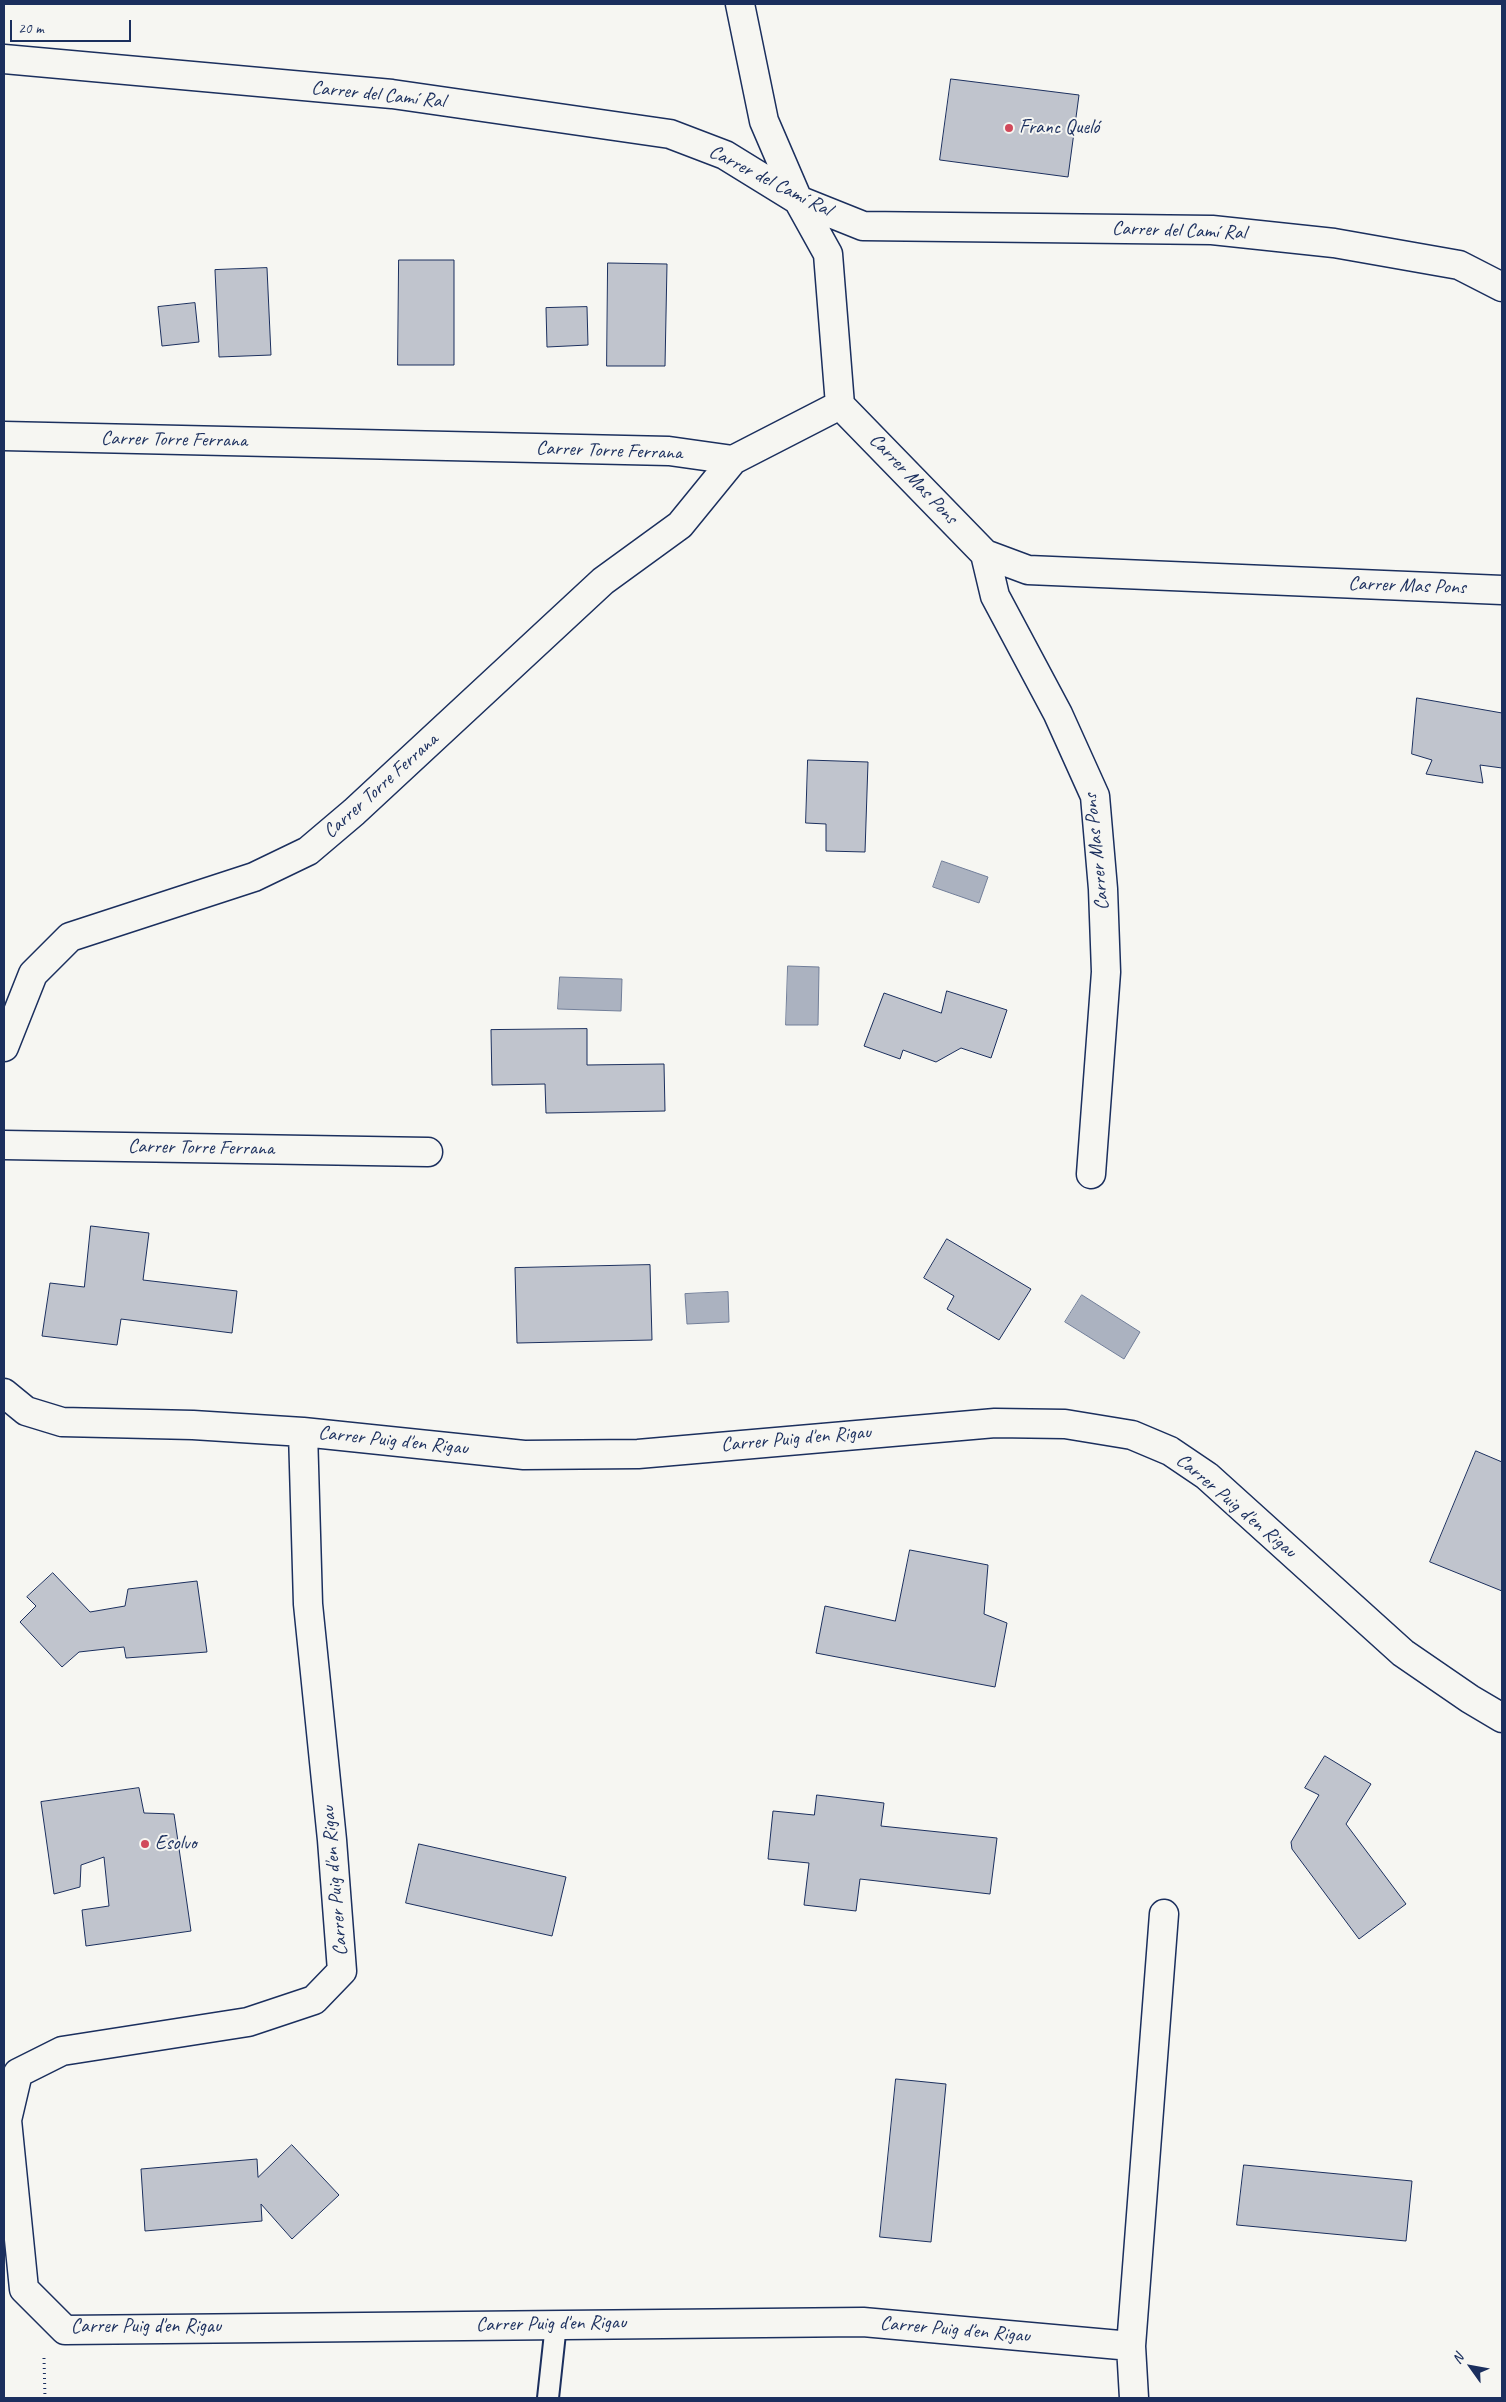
<!DOCTYPE html>
<meta charset="utf-8">
<style>
body{margin:0}
#map{position:relative;width:1506px;height:2402px;overflow:hidden;background:#f6f6f2;font-family:Caveat,sans-serif}
canvas{display:block}
.frame{position:absolute;inset:0;border:5px solid #1b2f5e;pointer-events:none}
.north{position:absolute;left:1446px;top:2342px;width:50px;height:50px;-webkit-text-stroke:4px #f6f6f2;paint-order:stroke;rotate:302deg;font-size:14px;font-weight:700;line-height:20px;text-align:center;color:#1b2f5e}
.north::after{content:'';display:block;margin:auto;width:18px;height:22px;background:#1b2f5e;clip-path:polygon(50% 0,100% 100%,50% 72%,0 100%)}
.scale{position:absolute;left:10px;top:20px;width:121px;height:22px;box-sizing:border-box;border:2px solid #1b2f5e;border-top:0;padding-left:6px;font-size:15px;line-height:18px;white-space:nowrap;color:#1b2f5e;-webkit-text-stroke:4px #f6f6f2;paint-order:stroke}
</style>
<div id="map">
<canvas width="1506" height="2402"></canvas>
<div class="frame"></div>
<div class="north">N</div>
<div class="scale">20 m</div>
</div>
<script>
const ctx = document.querySelector('canvas').getContext('2d');
ctx.lineJoin = 'round';
function fill(path, color) {
  ctx.fillStyle = color;
  ctx.fill(path, 'evenodd');
}
function stroke(path, color, width, dash) {
  ctx.strokeStyle = color;
  ctx.lineWidth = width;
  ctx.lineCap = dash ? 'butt' : 'round';
  ctx.setLineDash(dash || []);
  ctx.stroke(path);
}
function drawText(font, color, halo, rows, align = 'center') {
  ctx.font = font + ' Caveat,sans-serif';
  ctx.lineWidth = 4;
  ctx.setLineDash([]);
  ctx.textBaseline = 'middle';
  ctx.strokeStyle = halo;
  ctx.fillStyle = color;
  for (const [text, x, y, turn = 0] of rows) {
    ctx.save();
    ctx.translate(x, y);
    ctx.rotate((+turn || 0) * Math.PI / 180);
    ctx.textAlign = isNaN(turn) ? turn : align;
    if (halo) ctx.strokeText(text, 0, 0);
    ctx.fillText(text, 0, 0);
    ctx.restore();
  }
}
const water = new Path2D(`
 M942 861 988 877 979 903 933 887Z
 M788 966 819 967 818 1025H786Z
 M560 977 622 979 621 1011 558 1009Z
 M728 1292 729 1322 687 1324 685 1294Z
 M1082 1295 1140 1332 1124 1359 1065 1322Z`);
fill(water, '#abb2c0');
stroke(water, '#717e99', 1);
const building = new Path2D(`
 M951 79 1079 95 1068 177 940 160Z
 M399 260H454V365H398Z
 M608 263 667 264 665 366H607Z
 M267 268 271 355 219 357 215 270Z
 M195 303 199 342 162 346 158 307Z
 M587 307 588 345 547 347 546 308Z
 M1417 698 1502 713V768L1480 765 1483 783 1426 774 1432 760 1412 754Z
 M808 760 868 762 865 852 826 851V824L806 823Z
 M947 991 1007 1010 991 1058 961 1048 936 1062 903 1050 900 1059 864 1046 884 993 941 1013Z
 M587 1029V1065L664 1064 665 1111 546 1113 545 1084 492 1085 491 1030Z
 M91 1226 149 1233 143 1280 237 1291 232 1333 121 1319 117 1345 42 1336 50 1283 84 1287Z
 M947 1239 1031 1289 999 1340 947 1309 954 1296 924 1278Z
 M650 1265 652 1340 517 1343 515 1268Z
 M1476 1451 1502 1462V1591L1430 1562Z
 M910 1550 988 1565 984 1614 1007 1623 995 1687 816 1653 825 1606 895 1621Z
 M53 1573 90 1612 125 1606 128 1589 197 1581 207 1652 126 1658 124 1647 79 1652 62 1667 20 1622 36 1606 27 1597Z
 M1325 1756 1371 1784 1346 1824 1406 1904 1359 1939 1292 1849 1291 1842 1319 1795 1305 1788Z
 M139 1788 144 1813 174 1814 191 1931 86 1946 82 1910 109 1906 104 1857 81 1865 80 1887 54 1894 41 1802Z
 M817 1795 884 1803 881 1826 997 1838 990 1894 860 1879 856 1911 804 1905 809 1863 768 1859 773 1811 814 1815Z
 M419 1844 566 1877 552 1936 406 1903Z
 M896 2079 946 2084 931 2242 880 2237Z
 M292 2145 339 2195 292 2239 261 2204 262 2221 145 2231 141 2169 257 2159 258 2177Z
 M1244 2165 1412 2181 1406 2241 1237 2225Z`);
fill(building, '#c0c4cd');
stroke(building, '#1b2f5e', 1);
const service = new Path2D(`
 M548 2398 556 2324`);
const minor = new Path2D(`
 M4 59 392 94 670 134 725 155 798 200 863 226 1212 230 1334 243 1459 265 1502 287
 M840 405 985 554 1028 570 1502 590
 M4 436 669 451 733 460 840 405 828 254 798 200 764 121 740 4
 M985 554 995 596 1058 714 1095 796 1103 889 1106 972 1091 1174
 M4 1047 33 974 70 937 254 877 308 851 354 812 603 581 680 525 733 460
 M4 1145 428 1152
 M4 1393 26 1411 62 1422 193 1425 303 1432 524 1455 638 1454 995 1423 1065 1424 1132 1435 1170 1451 1207 1476 1403 1653 1470 1699 1502 1718
 M303 1432 308 1604 332 1840 342 1971 314 2000 248 2022 62 2051 18 2073 7 2120 24 2289 65 2330 863 2322 1131 2346 1134 2398
 M1131 2346 1164 1914`);
stroke(service, '#1b2f5e', 24);
stroke(minor, '#1b2f5e', 31);
stroke(new Path2D(`
 M44 2358 45 2398`), '#1b2f5e', 3, [1, 4]);
stroke(service, '#f6f6f2', 20);
stroke(minor, '#f6f6f2', 28);
for (const [x, y, r, color] of [
 [1009,128,5,"#d1495b"],
 [145,1844,5,"#d1495b"]
]) {
  const dot = new Path2D();
  dot.arc(x, y, r, 0, 2 * Math.PI);
  ctx.fillStyle = color;
  ctx.fill(dot);
  stroke(dot, '#f6f6f2', 2);
}
drawText('20px', '#1b2f5e', '#f6f6f2', [
 ["Carrer del Camí Ral",378,95,6],
 ["Carrer del Camí Ral",770,181,27],
 ["Carrer del Camí Ral",1179,231,2],
 ["Carrer Torre Ferrana",174,440,1],
 ["Carrer Torre Ferrana",609,451,2],
 ["Carrer Mas Pons",913,479,46],
 ["Carrer Mas Pons",1407,586,2],
 ["Carrer Torre Ferrana",381,786,-42],
 ["Carrer Mas Pons",1097,852,-96],
 ["Carrer Torre Ferrana",201,1148,1],
 ["Carrer Puig d'en Rigau",796,1439,-5],
 ["Carrer Puig d'en Rigau",393,1441,6],
 ["Carrer Puig d'en Rigau",1236,1506,40],
 ["Carrer Puig d'en Rigau",335,1881,-95],
 ["Carrer Puig d'en Rigau",551,2324,-1],
 ["Carrer Puig d'en Rigau",146,2327],
 ["Carrer Puig d'en Rigau",955,2330,5]
]);
drawText('20px', '#1b2f5e', '#f6f6f2', [
 ["Franc Queló",1019,128],
 ["Esolvo",155,1844]
], 'left');
</script>
